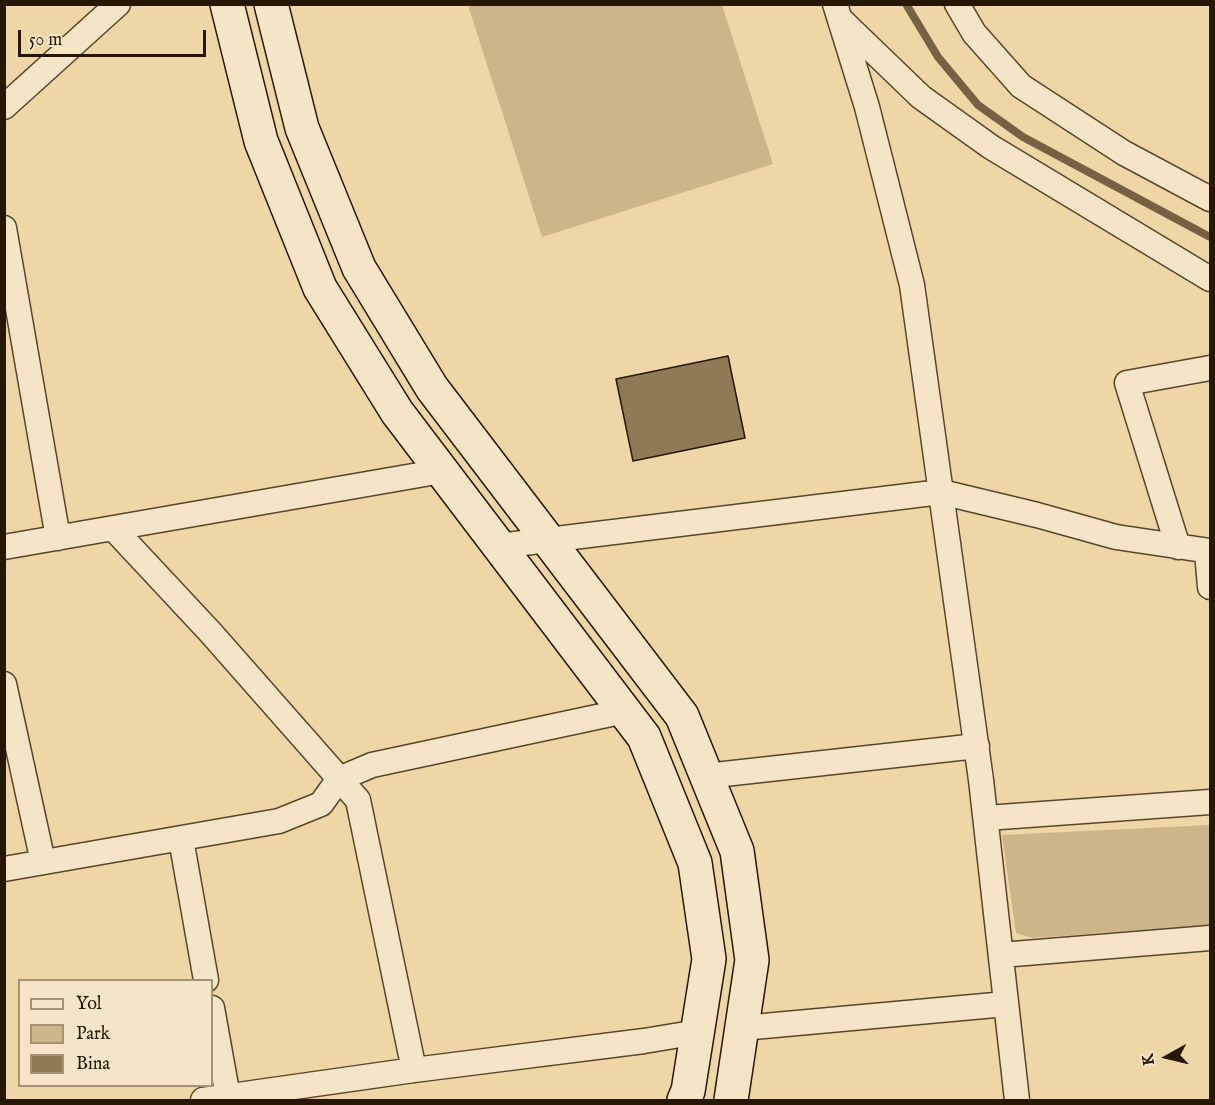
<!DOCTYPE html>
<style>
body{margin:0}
#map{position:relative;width:1215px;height:1105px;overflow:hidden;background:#efd6a6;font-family:"IM FELL English",serif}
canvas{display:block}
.frame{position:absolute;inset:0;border:6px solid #271600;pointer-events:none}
.legend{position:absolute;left:18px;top:979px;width:195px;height:108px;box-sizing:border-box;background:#f5e4c5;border:2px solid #a39276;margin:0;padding:8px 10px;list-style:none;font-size:18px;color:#271600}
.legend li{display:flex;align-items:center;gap:12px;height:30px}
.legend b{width:30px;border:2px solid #a39276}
.north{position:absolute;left:1137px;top:1027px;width:60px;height:60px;-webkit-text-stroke:4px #f5e4c5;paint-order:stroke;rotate:262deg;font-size:16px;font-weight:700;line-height:24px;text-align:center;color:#271600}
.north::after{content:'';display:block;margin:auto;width:21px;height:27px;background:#271600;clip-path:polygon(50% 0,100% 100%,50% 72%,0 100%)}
.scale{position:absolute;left:18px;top:30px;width:188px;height:27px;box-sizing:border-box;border:3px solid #271600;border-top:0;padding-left:8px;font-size:18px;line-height:21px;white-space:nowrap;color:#271600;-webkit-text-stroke:4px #f5e4c5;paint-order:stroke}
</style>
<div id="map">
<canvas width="1215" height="1105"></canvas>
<div class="frame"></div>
<ul class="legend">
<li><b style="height:8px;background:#f5e4c5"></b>Yol</li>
<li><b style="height:16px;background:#cdb58a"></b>Park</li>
<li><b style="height:16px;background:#8f7a56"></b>Bina</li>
</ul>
<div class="north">K</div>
<div class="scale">50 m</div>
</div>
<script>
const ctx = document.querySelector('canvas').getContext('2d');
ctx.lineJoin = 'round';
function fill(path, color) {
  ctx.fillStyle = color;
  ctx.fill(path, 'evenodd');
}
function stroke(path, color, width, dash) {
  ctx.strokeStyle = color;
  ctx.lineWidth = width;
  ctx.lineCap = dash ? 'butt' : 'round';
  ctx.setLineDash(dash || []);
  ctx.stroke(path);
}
fill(new Path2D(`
 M468 5H722L773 164 542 237Z
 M1210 825V925L1033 938 1016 933 1002 835Z`), '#cdb58a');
stroke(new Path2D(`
 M906 4 938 57 978 105 1023 137 1210 237`), '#766242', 8);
const building = new Path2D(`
 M728 356 745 438 633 461 616 379Z`);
fill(building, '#8f7a56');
stroke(building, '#271600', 1.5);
const minor = new Path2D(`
 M835 4 867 107 912 285 981 780 1017 1100
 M957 4 974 33 1021 86 1124 153 1210 199
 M841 20 921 97 991 147 1210 279
 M4 107 118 4
 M4 228 58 538
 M113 528 211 633 358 800 414 1070
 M499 546 941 492 1037 515 1116 537 1210 551
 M4 547 442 471
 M1178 547 1127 383 1210 368
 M1207 552 1210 587
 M4 684 43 862
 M706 776 977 746
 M986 818 1210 802
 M181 839 206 980
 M4 869 279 821 321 804 339 779 372 765 625 711
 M1001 955 1210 938
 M212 1008 228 1097
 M742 1028 1006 1004
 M203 1100 414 1070 644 1041 698 1032`);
const secondary = new Path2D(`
 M227 4 261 141 320 288 397 412 644 737 695 863 709 959 688 1091 684 1100
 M271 4 302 128 359 268 432 388 682 716 737 851 752 960 731 1100`);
stroke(minor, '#59462a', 27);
stroke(secondary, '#271600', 36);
stroke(minor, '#f5e4c5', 24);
stroke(secondary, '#f5e4c5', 33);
</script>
